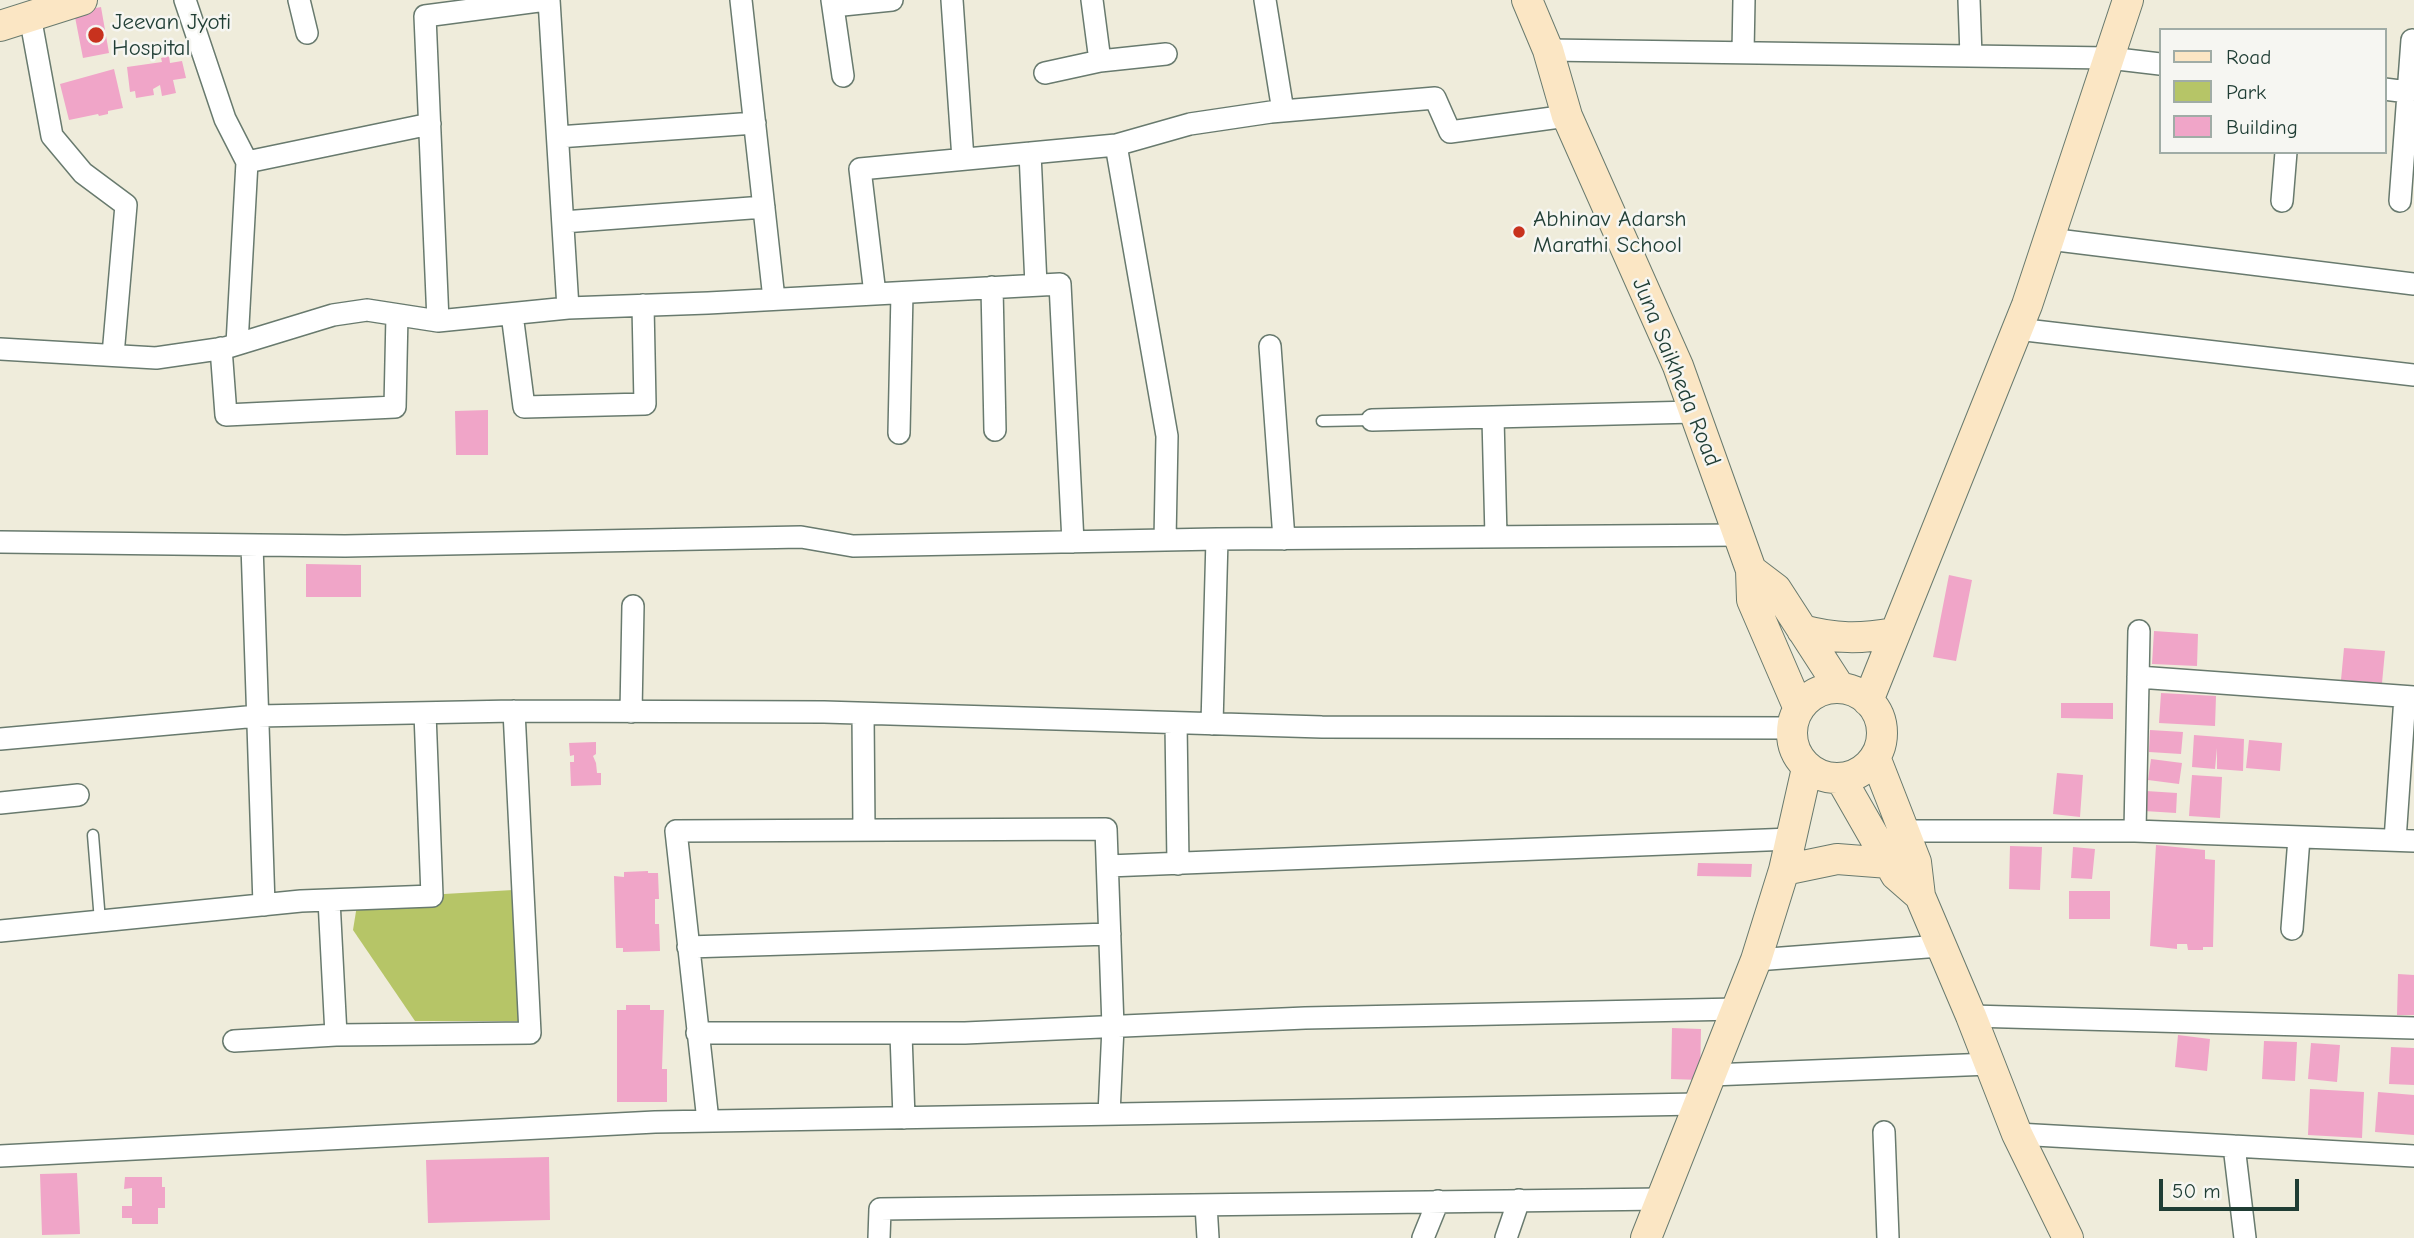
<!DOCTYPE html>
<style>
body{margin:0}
#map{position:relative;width:2414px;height:1238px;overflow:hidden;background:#efecdb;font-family:"Comic Neue",sans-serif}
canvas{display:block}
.legend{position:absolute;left:2159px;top:28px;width:228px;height:126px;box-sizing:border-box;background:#f6f6f2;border:2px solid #a0aca6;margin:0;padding:9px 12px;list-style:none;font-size:21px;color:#1f3d34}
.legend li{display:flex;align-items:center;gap:14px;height:35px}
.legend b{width:35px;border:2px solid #a0aca6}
.scale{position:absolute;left:2159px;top:1179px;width:140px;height:32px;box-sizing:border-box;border:4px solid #1f3d34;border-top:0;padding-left:9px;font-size:21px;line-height:24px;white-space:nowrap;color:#1f3d34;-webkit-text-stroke:5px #f6f6f2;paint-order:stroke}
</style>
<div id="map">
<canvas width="2414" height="1238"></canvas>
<ul class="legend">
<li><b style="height:9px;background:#fbe6c4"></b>Road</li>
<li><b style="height:19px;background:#b6c567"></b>Park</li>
<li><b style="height:19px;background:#f0a5c8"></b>Building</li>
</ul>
<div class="scale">50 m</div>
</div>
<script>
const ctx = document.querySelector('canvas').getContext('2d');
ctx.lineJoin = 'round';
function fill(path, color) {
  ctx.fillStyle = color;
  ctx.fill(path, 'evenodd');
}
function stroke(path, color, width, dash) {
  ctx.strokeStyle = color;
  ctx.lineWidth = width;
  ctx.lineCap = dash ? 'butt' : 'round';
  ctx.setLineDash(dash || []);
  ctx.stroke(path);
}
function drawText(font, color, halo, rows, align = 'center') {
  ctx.font = font + ' "Comic Neue",sans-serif';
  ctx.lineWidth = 5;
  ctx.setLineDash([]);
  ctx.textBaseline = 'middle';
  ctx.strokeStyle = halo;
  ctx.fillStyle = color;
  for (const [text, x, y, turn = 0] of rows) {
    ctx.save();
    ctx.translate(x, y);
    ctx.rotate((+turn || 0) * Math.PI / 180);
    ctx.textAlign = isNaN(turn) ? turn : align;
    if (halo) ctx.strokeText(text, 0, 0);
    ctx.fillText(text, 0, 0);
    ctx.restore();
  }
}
fill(new Path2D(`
 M513 890 519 1021H415L353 930 358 899Z`), '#b6c567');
fill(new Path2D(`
 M101 7 109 53 83 58 74 12Z
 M169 56 170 63 182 61 186 78 173 80 176 93 162 96 160 85 153 89 154 95 136 98 135 91 130 92 127 67 162 62 161 58Z
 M114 69 123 108 108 111V114L99 116 98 114 69 120 60 84Z
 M488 410V455H456L455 411Z
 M306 564 361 565V597H306Z
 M1949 575 1972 580 1956 661 1933 657Z
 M2154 631 2198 634 2197 666 2152 664Z
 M2344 648 2385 651 2382 683 2341 680Z
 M2161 693 2216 696 2215 726 2159 723Z
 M2061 703H2113V719L2061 718Z
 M2150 730 2183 732 2181 754 2149 752Z
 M2194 735 2244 739 2243 771 2217 769V748L2215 769 2192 767Z
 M2249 740 2282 743 2280 771 2246 768Z
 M596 742V754L593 756 596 763 597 773H601V785L571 786 570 762H574V755L570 756 569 743Z
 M2151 759 2182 763 2179 784 2148 780Z
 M2057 773 2083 775 2080 817 2053 814Z
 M2192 775 2222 777 2220 818 2189 816Z
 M2146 791 2177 793 2176 813 2144 811Z
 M2156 845 2205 850V859L2215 860 2213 947H2203V950H2188L2187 944H2177V949L2150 946Z
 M2010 846 2042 847 2040 890 2009 889Z
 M2073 847 2095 849 2092 879 2071 878Z
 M1698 863 1752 864 1751 877 1697 876Z
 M648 871V873H658L659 899H655V924H659L660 951 623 952V948H616L614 876 624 877V872Z
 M2069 891H2110V919H2069Z
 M2398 974 2414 975V1015H2397Z
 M626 1005H650V1010H664L662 1069H667V1102H617V1010H626Z
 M1672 1028 1701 1029 1700 1080 1671 1079Z
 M2178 1035 2210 1039 2207 1071 2175 1067Z
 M2264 1041 2297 1042 2295 1081 2262 1079Z
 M2311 1043 2340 1045 2337 1082 2308 1079Z
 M2391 1047 2414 1048V1085L2389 1084Z
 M2310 1089 2364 1092 2362 1138 2308 1135Z
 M2378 1092 2414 1095V1135L2375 1132Z
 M549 1157 550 1220 428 1223 426 1160Z
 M77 1173 80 1234 42 1235 40 1174Z
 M125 1177H162V1187H165V1208H158V1224H132V1218H122V1206H132V1188L124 1189Z`), '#f0a5c8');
const lane = new Path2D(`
 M1322 421 1372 420
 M93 835 100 921`);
const street = new Path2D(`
 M185 0 225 119 247 162
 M299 0 307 33
 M549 0 568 308
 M741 0 774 299
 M832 0 843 76
 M952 0 963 159
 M1092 0 1100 61
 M1265 0 1283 111
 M1969 0 1971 56
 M833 6 892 0
 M30 16 52 136 83 173 126 205 113 355
 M1548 50 2109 58 2160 64
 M1743 52 1744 0
 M1045 73 1100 61 1166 54
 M2384 89 2408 92
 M558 137 755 123
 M1116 145 1190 124 1271 112 1435 98 1450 132 1567 116
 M1030 153 1036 285
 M2282 201 2286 152
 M2400 201 2412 40
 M563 222 764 207
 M2049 239 2414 284
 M992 287 995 430
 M875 294 860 169 1116 145 1167 436 1165 540
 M512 314 524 407 645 404 643 305
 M438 321 425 16 546 0
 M2017 329 2414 375
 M237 344 247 162 430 124
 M1270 346 1284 539
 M221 348 226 415 395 407 397 315
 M0 349 156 358 225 348 333 315 367 310 438 321 568 308 708 303 1060 284 1073 542
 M1493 418 1496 537
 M1372 420 1694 412
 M899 433 902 293
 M1217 539 1739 535
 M0 542 345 546 801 537 853 546 1217 539 1212 724
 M252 545 264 905
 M2138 677 2414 697
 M631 712 633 606
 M863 714 864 830
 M1176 723 1178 864
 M0 739 258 716 514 711 824 712 1322 727 1792 728
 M0 803 78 795
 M1903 831H2135L2414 841
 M2135 831 2139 631
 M2395 840 2405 697
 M1108 866 1791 839
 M329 900 336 1035
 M2292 929 2299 838
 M0 931 301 901 432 896 425 713
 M688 947 1110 934
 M1756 960 1940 946
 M1971 1016 2414 1028
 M697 1033H965L1305 1018 1737 1009
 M901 1034 904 1118
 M234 1041 336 1035 530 1033 514 711
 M1711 1075 1990 1064
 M708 1121 676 831 1106 829 1113 1027 1109 1114
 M1884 1132 1888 1238
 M2017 1134 2414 1156
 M2234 1146 2245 1238
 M0 1156 655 1122 1699 1104
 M1206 1205 1208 1238
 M879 1238 880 1209 1662 1199
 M1423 1238 1438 1201
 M1506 1238 1519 1200`);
const secondary = new Path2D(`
 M1527 0 1548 50 1567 116 1678 366 1751 570 1752 600 1799 709
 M0 26 82 0
 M1751 570 1776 589 1840 688
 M1802 630C1836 639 1860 639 1894 633
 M1792 733a45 45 0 1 1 90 0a45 45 0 1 1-90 0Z
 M1868 701 2027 305 2128 0
 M1875 757 1916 862 1920 896 1971 1016 2017 1134 2068 1238
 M1841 779 1896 875 1920 896
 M1784 870 1837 859 1889 863
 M1646 1238 1756 960 1784 870 1807 768`);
stroke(lane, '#687a6e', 13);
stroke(street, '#687a6e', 24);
stroke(secondary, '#687a6e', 32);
stroke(lane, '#fff', 10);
stroke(street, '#fff', 21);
stroke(secondary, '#fbe6c4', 30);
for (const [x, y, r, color] of [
 [96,35,9,"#c8321e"],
 [1519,232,7,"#c8321e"]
]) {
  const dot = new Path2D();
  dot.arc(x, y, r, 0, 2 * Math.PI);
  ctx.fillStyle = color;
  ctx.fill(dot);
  stroke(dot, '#f6f6f2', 2.5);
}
drawText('23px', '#1f3d34', '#f6f6f2', [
 ["Jeevan Jyoti",112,22],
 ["Hospital",112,48],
 ["Abhinav Adarsh",1533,219],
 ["Marathi School",1533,245]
], 'left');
drawText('23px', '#1f3d34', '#f6f6f2', [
 ["Juna Saikheda Road",1676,372,68]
]);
</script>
